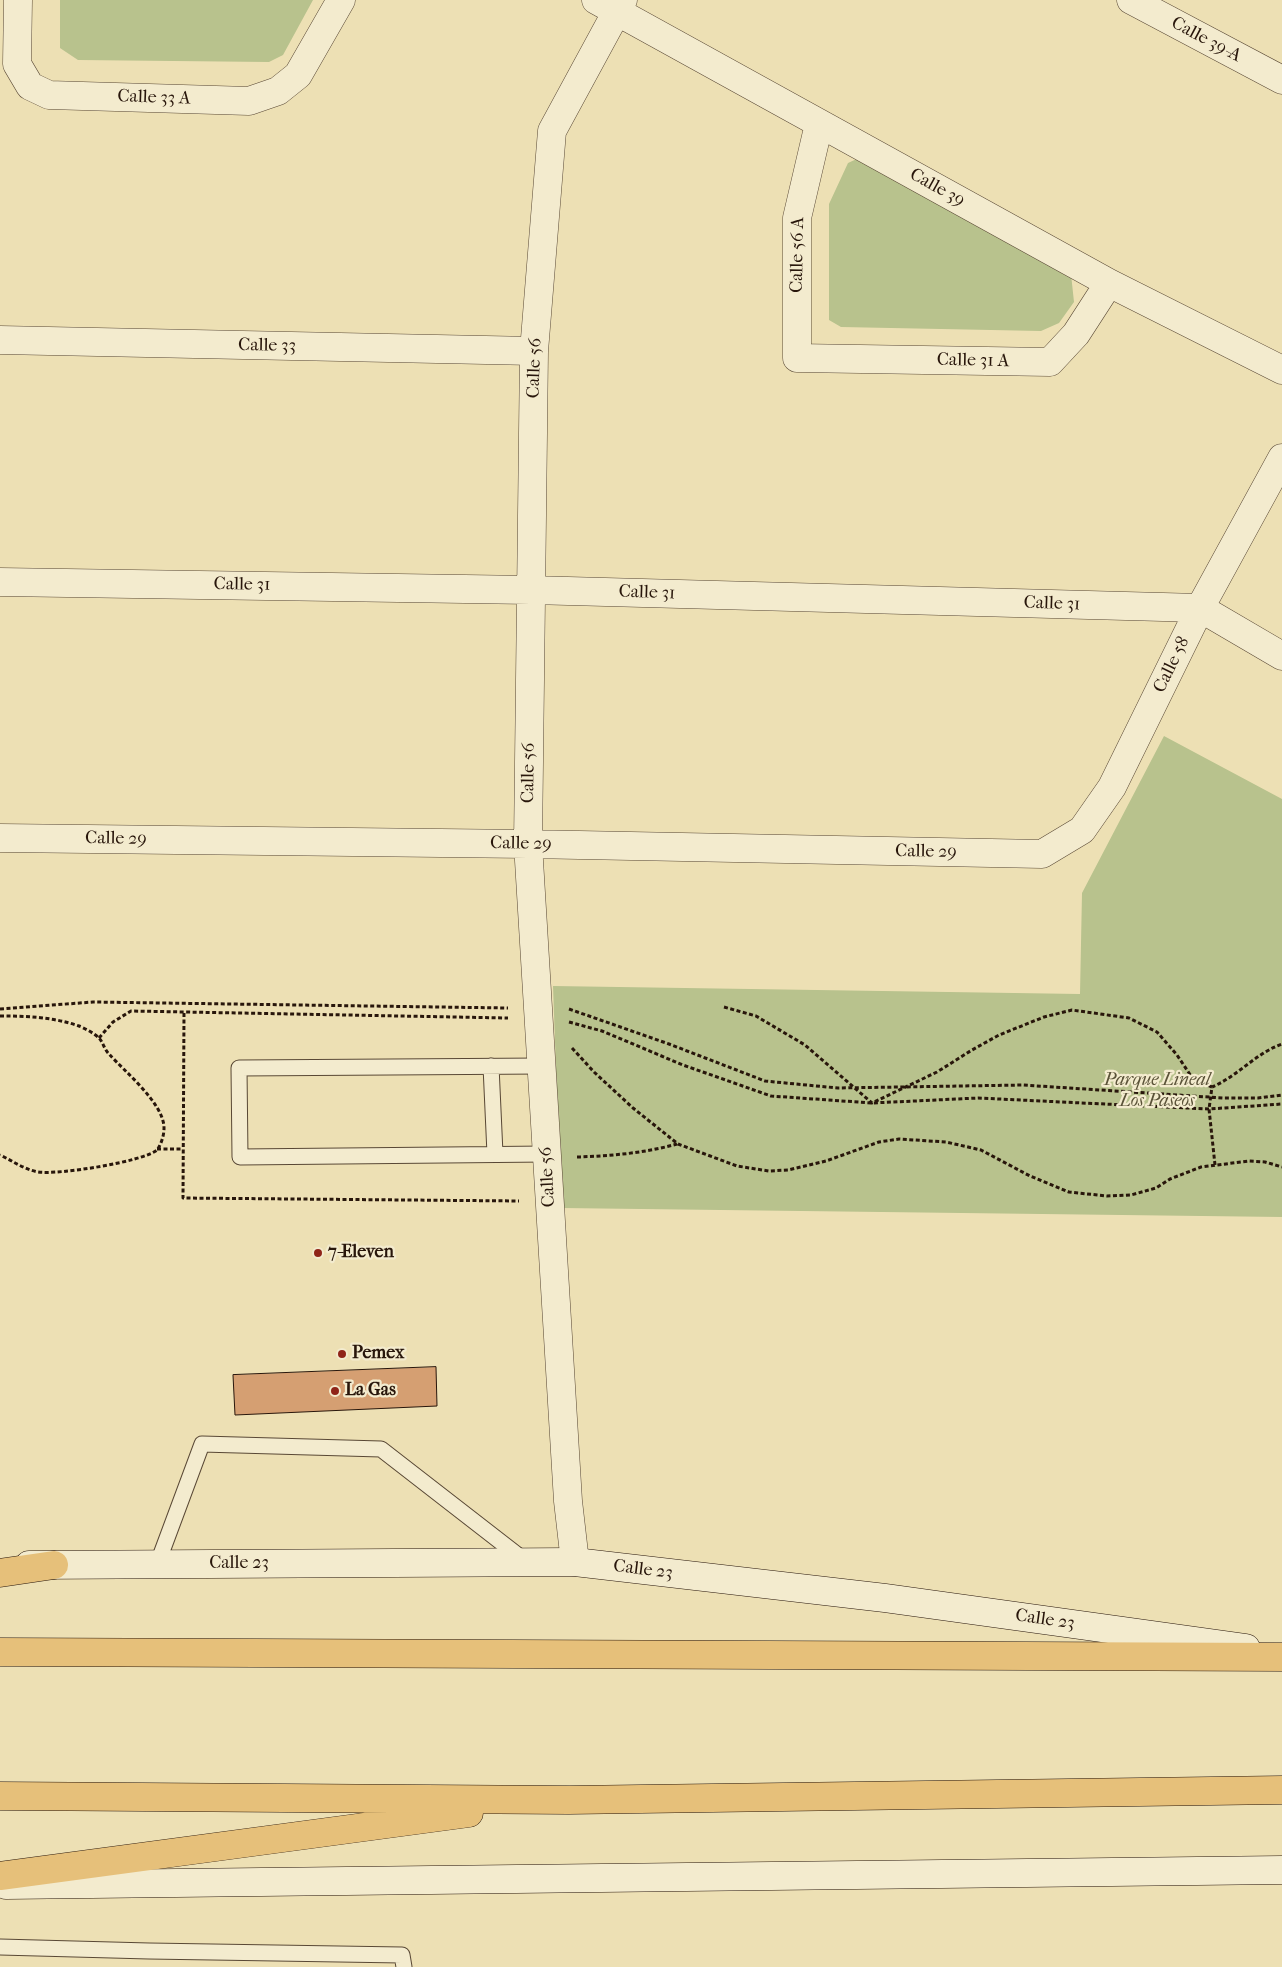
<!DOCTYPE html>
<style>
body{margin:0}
canvas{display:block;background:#ede0b4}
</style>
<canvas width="1282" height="1967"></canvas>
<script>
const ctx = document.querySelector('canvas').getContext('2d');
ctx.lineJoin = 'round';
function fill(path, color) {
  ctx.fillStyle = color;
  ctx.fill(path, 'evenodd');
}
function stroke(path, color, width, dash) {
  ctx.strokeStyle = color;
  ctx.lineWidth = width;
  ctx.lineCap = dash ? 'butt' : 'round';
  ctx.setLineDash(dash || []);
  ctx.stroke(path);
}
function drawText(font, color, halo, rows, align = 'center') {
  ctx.font = font + ' "IM FELL French Canon",serif';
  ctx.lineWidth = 4.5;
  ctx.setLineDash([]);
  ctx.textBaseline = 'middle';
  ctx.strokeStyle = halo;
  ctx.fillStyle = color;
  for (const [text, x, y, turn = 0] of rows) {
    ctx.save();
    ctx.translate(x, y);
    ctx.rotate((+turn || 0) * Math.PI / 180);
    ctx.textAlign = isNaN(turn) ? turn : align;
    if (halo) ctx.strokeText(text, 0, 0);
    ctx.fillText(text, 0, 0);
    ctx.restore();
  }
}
fill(new Path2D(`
 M60 0H313L283 55 269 62 78 60 60 48Z
 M861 157 1071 274 1074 302 1059 323 1041 331 841 327 829 320V204L848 163Z
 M1164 736 1282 799V1217L561 1208 553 986 1080 994 1082 893Z`), '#b8c28d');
const building = new Path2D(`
 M436 1367 437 1406 235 1415 233 1375Z`);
fill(building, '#d59f72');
stroke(building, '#28160b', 1);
const lane = new Path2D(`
 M491 1066 495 1154
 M542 1066 239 1068 240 1157 547 1154
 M157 1565 202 1444 381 1449 524 1560
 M0 1947 149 1951 402 1955 404 1967`);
const street = new Path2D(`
 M18 0 17 64 30 86 49 95 249 101 278 91 298 75 341 0
 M596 0 1109 283 1282 370
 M1131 0 1282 80
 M819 124 797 218V358L1050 362 1076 334 1109 283
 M0 340 534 351
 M0 582 531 590 1200 608 1282 656
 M0 838 528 844 1042 854 1082 830 1112 787 1200 608 1282 458
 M575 1562 568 1501 528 844 534 351 552 131 623 0`);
const secondary = new Path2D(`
 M29 1565 575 1562 885 1598 1246 1648
 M6 1885 1282 1870`);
const highway = new Path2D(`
 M0 1573 54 1565
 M0 1652 1282 1657
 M0 1796 569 1800 1282 1790
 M0 1876 469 1813`);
stroke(lane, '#594835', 17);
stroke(street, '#594835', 29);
stroke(secondary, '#28160b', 29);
stroke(highway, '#28160b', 29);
stroke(new Path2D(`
 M724 1007 756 1016 805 1045 872 1103 937 1072 972 1050 999 1035 1044 1017 1072 1010 1129 1018 1157 1032 1177 1055 1193 1079 1212 1087
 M0 1009 93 1002 508 1008
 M569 1009 669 1044 765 1081 838 1088 1023 1085 1224 1098H1258L1282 1095
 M184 1013 183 1198 519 1201
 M0 1016C27 1016 53 1017 79 1026 84 1028 94 1033 99 1038 103 1042 104 1049 109 1054 124 1071 165 1104 164 1129 164 1135 161 1145 157 1150 142 1162 58 1175 38 1172 23 1169 13 1161 0 1155
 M569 1022 602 1031 683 1065 771 1096 872 1103 978 1098 1209 1109 1282 1104
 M99 1038 113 1022 131 1011 508 1018
 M572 1048 594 1072 633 1108 678 1144 737 1166 769 1171 788 1170 826 1161 879 1142 899 1139 946 1142 981 1150 1030 1176 1069 1192 1107 1196 1131 1195 1156 1188 1170 1179 1201 1167 1249 1161 1265 1162 1282 1167
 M157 1149H183
 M577 1157C611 1156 645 1153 677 1144
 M1215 1165 1209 1109 1212 1087C1238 1076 1256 1053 1282 1044`), '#28160b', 3, [4, 2.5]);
stroke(lane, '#f3ebce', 15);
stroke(street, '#f3ebce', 28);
stroke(secondary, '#f3ebce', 28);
stroke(highway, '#e6c07a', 28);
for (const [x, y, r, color] of [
 [318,1253,5,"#8f2418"],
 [342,1354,5,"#8f2418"],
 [335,1391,5,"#8f2418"]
]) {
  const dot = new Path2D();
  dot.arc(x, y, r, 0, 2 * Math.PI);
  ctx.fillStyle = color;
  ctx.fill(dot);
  stroke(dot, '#f3ebce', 2);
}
drawText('18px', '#28160b', '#f3ebce', [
 ["Calle 39-A",1206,40,28],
 ["Calle 33 A",154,98,2],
 ["Calle 39",937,188,29],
 ["Calle 56 A",798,255,-89],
 ["Calle 33",267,346,1],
 ["Calle 31 A",973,361,1],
 ["Calle 56",535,368,-88],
 ["Calle 31",242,585,1],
 ["Calle 31",647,593,2],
 ["Calle 31",1052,604,2],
 ["Calle 58",1172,665,-64],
 ["Calle 56",529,773,-89],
 ["Calle 29",116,839,1],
 ["Calle 29",521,844,1],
 ["Calle 29",926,852,1],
 ["Calle 56",548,1177,-93],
 ["Calle 23",239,1564],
 ["Calle 23",643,1570,7],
 ["Calle 23",1045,1620,8]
]);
drawText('italic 18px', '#5a5238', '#f3ebce', [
 ["Parque Lineal",1157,1081],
 ["Los Paseos",1157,1102]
]);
drawText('bold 18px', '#28160b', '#f3ebce', [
 ["7-Eleven",328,1253],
 ["Pemex",352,1354],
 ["La Gas",345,1391]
], 'left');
</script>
